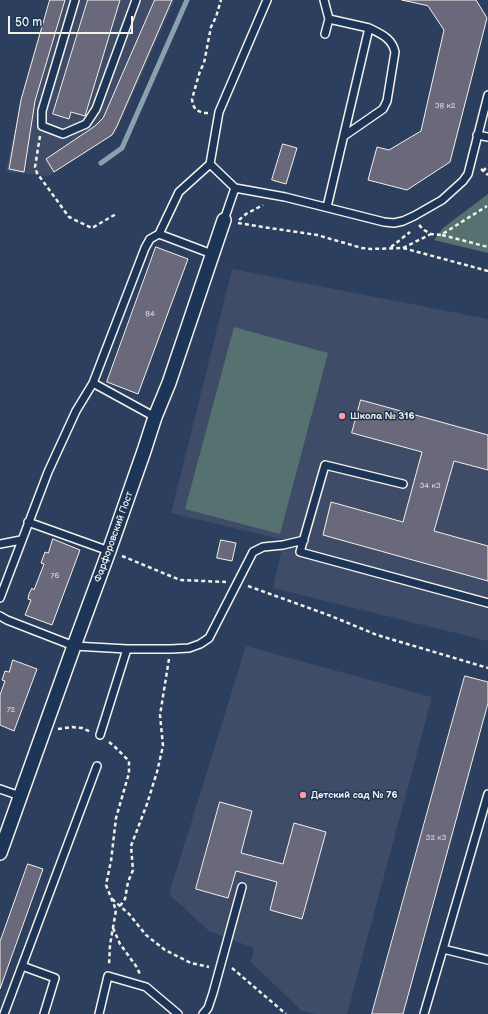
<!DOCTYPE html>
<meta charset="utf-8">
<style>
body{margin:0}
#map{position:relative;width:488px;height:1014px;overflow:hidden;background:#2c3f5e;font-family:"Balsamiq Sans",sans-serif}
canvas{display:block}
.scale{position:absolute;left:8px;top:16px;width:125px;height:18px;box-sizing:border-box;border:2px solid #f4f1e8;border-top:0;padding-left:5px;font-size:12px;line-height:14px;white-space:nowrap;color:#f4f1e8;-webkit-text-stroke:3px #1d3557;paint-order:stroke}
</style>
<div id="map">
<canvas width="488" height="1014"></canvas>
<div class="scale">50 m</div>
</div>
<script>
const ctx = document.querySelector('canvas').getContext('2d');
ctx.lineJoin = 'round';
function fill(path, color) {
  ctx.fillStyle = color;
  ctx.fill(path, 'evenodd');
}
function stroke(path, color, width, dash) {
  ctx.strokeStyle = color;
  ctx.lineWidth = width;
  ctx.lineCap = dash ? 'butt' : 'round';
  ctx.setLineDash(dash || []);
  ctx.stroke(path);
}
function drawText(font, color, halo, rows, align = 'center') {
  ctx.font = font + ' "Balsamiq Sans",sans-serif';
  ctx.lineWidth = 3;
  ctx.setLineDash([]);
  ctx.textBaseline = 'middle';
  ctx.strokeStyle = halo;
  ctx.fillStyle = color;
  for (const [text, x, y, turn = 0] of rows) {
    ctx.save();
    ctx.translate(x, y);
    ctx.rotate((+turn || 0) * Math.PI / 180);
    ctx.textAlign = isNaN(turn) ? turn : align;
    if (halo) ctx.strokeText(text, 0, 0);
    ctx.fillText(text, 0, 0);
    ctx.restore();
  }
}
fill(new Path2D(`
 M50 0H175L116 132 49 176 6 172 22 95 33 55Z
 M232 269 488 319V641L273 588 284 540 171 513Z
 M246 646 432 697 347 1014H315L302 1011 251 962 254 948 209 931 169 894Z`), '#3f4c67');
fill(new Path2D(`
 M488 194V253L434 240 443 228Z
 M234 327 328 353 280 534 185 509Z`), '#567270');
stroke(new Path2D(`
 M101 163 122 148 187 0`), '#89a1ae', 5);
const building = new Path2D(`
 M50 0H65L35 101 24 172 9 169 21 100Z
 M88 0H120L85 116 71 112 69 119 53 114Z
 M155 0H172L117 126 112 135 54 172 46 159 95 126 103 118Z
 M402 0H476L487 18 450 162 407 190 368 180 377 147 389 150 421 131 444 30 428 6Z
 M283 144 297 148 286 184 272 180Z
 M156 247 188 259 138 394 107 382Z
 M361 400 488 435V470L454 461 434 531 488 546V581L323 535 331 502 403 522 422 452 352 433Z
 M53 539 80 550 52 625 25 615 31 600 28 599 29 594 32 588 34 590 44 564 41 563 45 552 48 553Z
 M221 540 236 543 232 561 217 558Z
 M13 660 37 669 14 731 0 725V695L5 681 2 680 5 671 9 672Z
 M465 676 488 682V703L444 864 403 1014H372Z
 M220 802 252 811 241 853 283 864 294 823 326 832 302 919 270 910 277 882 236 871 228 898 196 889Z
 M28 864 43 869 0 989V942Z`);
fill(building, '#6a697c');
stroke(building, '#f4f1e8', 1);
const lane = new Path2D(`
 M75 0 42 111V126L63 134 86 124 96 109 136 0
 M267 0 219 112 210 164 235 188 285 197 384 222 394 223 403 221 414 216 442 200 463 181 468 174 488 95
 M324 0 329 19 325 34
 M477 135 488 137
 M344 136 383 109 387 101 395 52C392 38 381 34 369 28
 M327 207 369 28 329 19
 M224 220 235 188
 M159 234 179 192 210 164
 M93 383 155 417
 M403 484 325 465 300 552 488 603
 M28 522 109 551
 M0 544 21 540
 M0 598 48 472 76 411 93 383 145 248 150 239 159 234 212 254
 M0 616 7 620 74 646 127 649H171L189 648 200 644 209 638 253 552 263 547 283 545 304 540
 M100 735 127 649
 M0 789 20 796
 M443 949 488 960
 M22 966 55 978 44 1014
 M4 1014 97 766
 M99 1014 108 976 146 987 178 1014
 M203 1014 208 1008 213 993 242 887
 M424 1014 443 949 488 794`);
const street = new Path2D(`
 M0 853 74 646 109 551 144 451 155 417 169 383 224 220`);
stroke(lane, '#f4f1e8', 10);
stroke(street, '#f4f1e8', 16);
stroke(new Path2D(`
 M208 113H203L196 110 193 105 192 99 200 71 204 63 211 27 216 17 221 0
 M40 136 35 167 37 173 69 217 92 228 116 214
 M481 169 488 175
 M483 171 488 166
 M239 220 246 214 263 205
 M238 223 263 227 317 235 362 248 371 249 403 248 488 271
 M419 225 424 230 431 234 441 235 487 206
 M442 235 488 247
 M391 247 410 232
 M403 248 431 234
 M122 556 180 580 226 582
 M248 586 331 616 377 635 488 668
 M58 729 72 727 82 728 91 732
 M109 742 115 747 129 761V773L116 818 111 861 106 885 116 910 110 945 109 965
 M112 899 129 914 146 935 165 950 191 963 209 967
 M120 906 125 899 128 882 133 870 131 846 147 804 157 772 163 746 160 715 169 659
 M113 928 120 944 136 966 140 974
 M232 968 286 1014`), '#f4f1e8', 2.5, [4, 3]);
stroke(lane, '#1d3557', 7);
stroke(street, '#1d3557', 13);
for (const [x, y, r, color] of [
 [342,416,4,"#ff9aa2"],
 [303,795,4,"#ff9aa2"]
]) {
  const dot = new Path2D();
  dot.arc(x, y, r, 0, 2 * Math.PI);
  ctx.fillStyle = color;
  ctx.fill(dot);
  stroke(dot, '#1d3557', 1.5);
}
drawText('8px', '#d2cfcd', null, [
 ["38 к2",445,106],
 ["84",150,314],
 ["34 к3",430,486],
 ["76",55,576],
 ["72",11,710],
 ["32 к3",436,838]
]);
drawText('bold 10px', '#f4f1e8', '#1d3557', [
 ["Школа № 316",350,416],
 ["Детский сад № 76",311,795]
], 'left');
drawText('10px', '#f4f1e8', '#1d3557', [
 ["Фарфоровский Пост",114,537,-70]
]);
</script>
